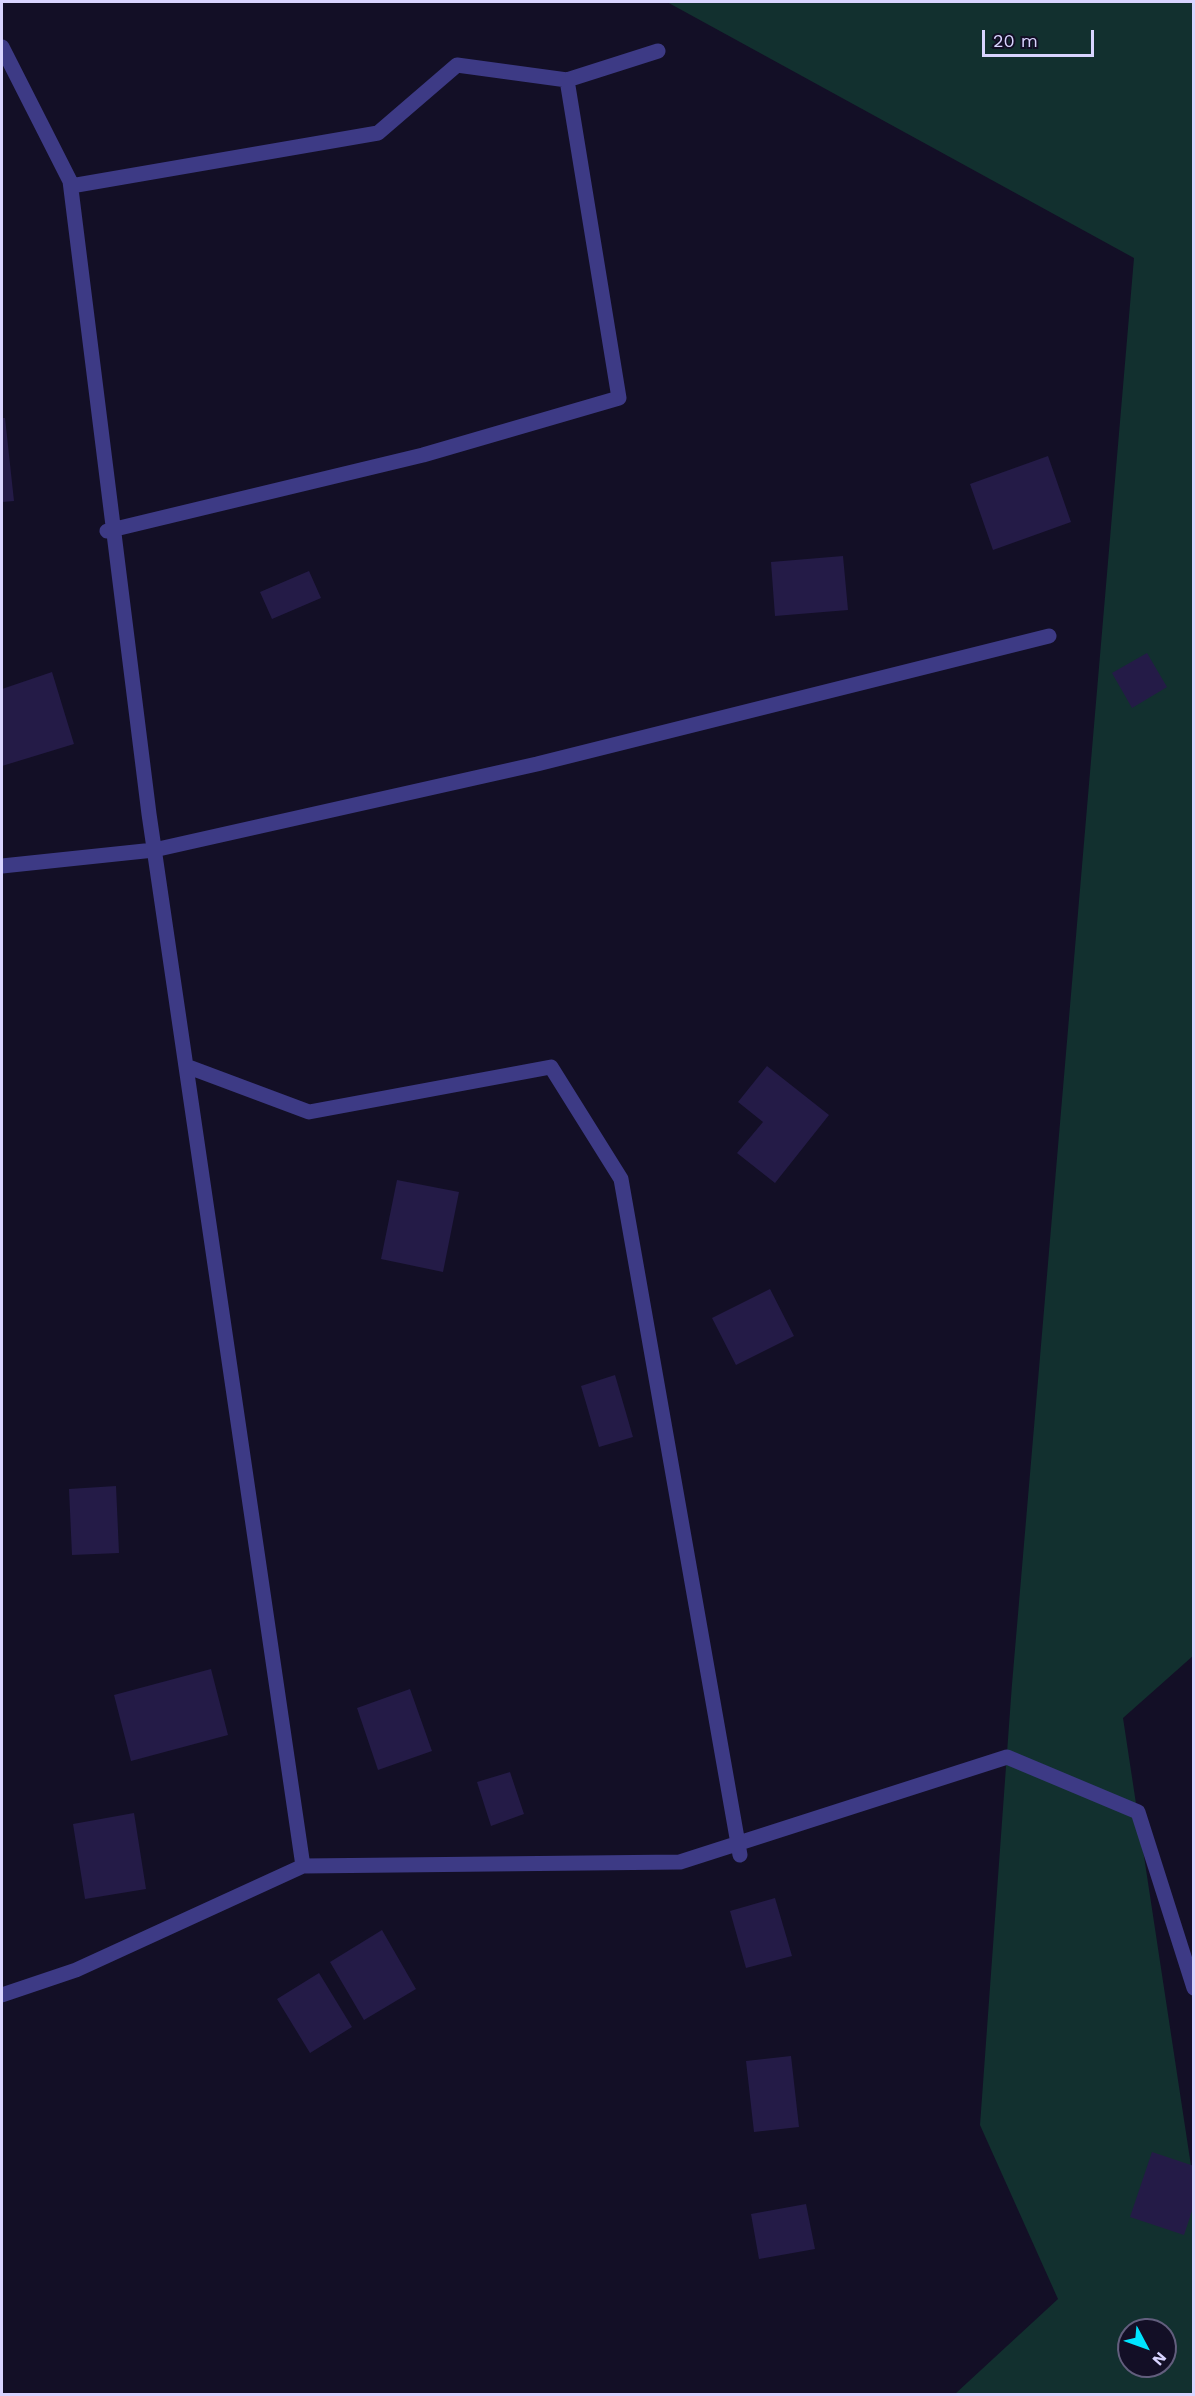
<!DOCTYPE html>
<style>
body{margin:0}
#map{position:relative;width:1195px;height:2396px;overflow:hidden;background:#130f26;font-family:"Work Sans",sans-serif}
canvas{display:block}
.frame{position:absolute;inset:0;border:3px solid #d9d4ff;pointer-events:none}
.north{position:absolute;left:1117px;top:2318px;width:60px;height:60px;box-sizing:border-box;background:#130f26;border:2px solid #625e7d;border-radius:50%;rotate:131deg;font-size:16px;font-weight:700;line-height:24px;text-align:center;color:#d9d4ff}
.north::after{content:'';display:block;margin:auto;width:21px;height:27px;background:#00e5ff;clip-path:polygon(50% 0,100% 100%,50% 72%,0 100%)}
.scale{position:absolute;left:982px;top:30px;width:112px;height:27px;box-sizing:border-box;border:3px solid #d9d4ff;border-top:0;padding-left:8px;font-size:18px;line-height:21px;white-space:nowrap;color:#d9d4ff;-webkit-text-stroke:4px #130f26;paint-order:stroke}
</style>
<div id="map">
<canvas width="1195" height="2396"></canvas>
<div class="frame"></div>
<div class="north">N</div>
<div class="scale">20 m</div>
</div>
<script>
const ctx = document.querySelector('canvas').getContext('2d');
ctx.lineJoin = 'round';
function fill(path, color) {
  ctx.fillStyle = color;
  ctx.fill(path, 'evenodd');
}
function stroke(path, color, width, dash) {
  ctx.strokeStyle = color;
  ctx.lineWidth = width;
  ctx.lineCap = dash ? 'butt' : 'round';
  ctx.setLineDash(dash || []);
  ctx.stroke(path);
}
fill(new Path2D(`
 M667 2H1193L1194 1655 1123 1718 1193 2179V2394H955L1058 2299 980 2125 1012 1684 1134 258ZM1129 2330H1165V2366H1129Z`), '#12302f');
fill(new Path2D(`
 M2 418H5L14 501 2 502Z
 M1048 456 1071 522 993 550 970 484Z
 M843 556 848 610 775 616 771 562Z
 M309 571 321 598 272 619 260 592Z
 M1147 653 1167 687 1132 708 1112 673Z
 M52 672 74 744 2 766V689Z
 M767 1066 829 1115 775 1183 737 1153 763 1122 738 1102Z
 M397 1180 459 1192 443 1272 381 1259Z
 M770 1289 794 1336 736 1365 712 1318Z
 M615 1375 633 1437 599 1447 581 1386Z
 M116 1486 119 1553 72 1555 69 1489Z
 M211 1669 228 1735 131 1761 114 1695Z
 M410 1689 432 1751 378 1770 357 1708Z
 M510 1772 524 1814 491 1826 477 1782Z
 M134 1813 146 1889 85 1899 73 1824Z
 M775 1898 792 1956 746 1968 730 1911Z
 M382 1930 416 1989 364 2020 330 1962Z
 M319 1973 352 2027 310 2053 277 1999Z
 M791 2056 799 2127 754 2132 746 2061Z
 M1152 2152 1194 2166V2205L1184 2235 1130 2217Z
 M806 2204 815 2249 759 2259 751 2214Z`), '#241b47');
stroke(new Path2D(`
 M2 47 70 181 149 814 303 1866
 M71 186 378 133 457 65 567 80
 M107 531 423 455 619 398 567 80 658 51
 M2 866 154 850 537 764 1049 636
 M186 1066 309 1112 551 1067 621 1179 740 1855
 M2 1995 76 1970 303 1866 680 1862 1007 1757 1138 1812 1194 1988`), '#3d3a85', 15);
</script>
